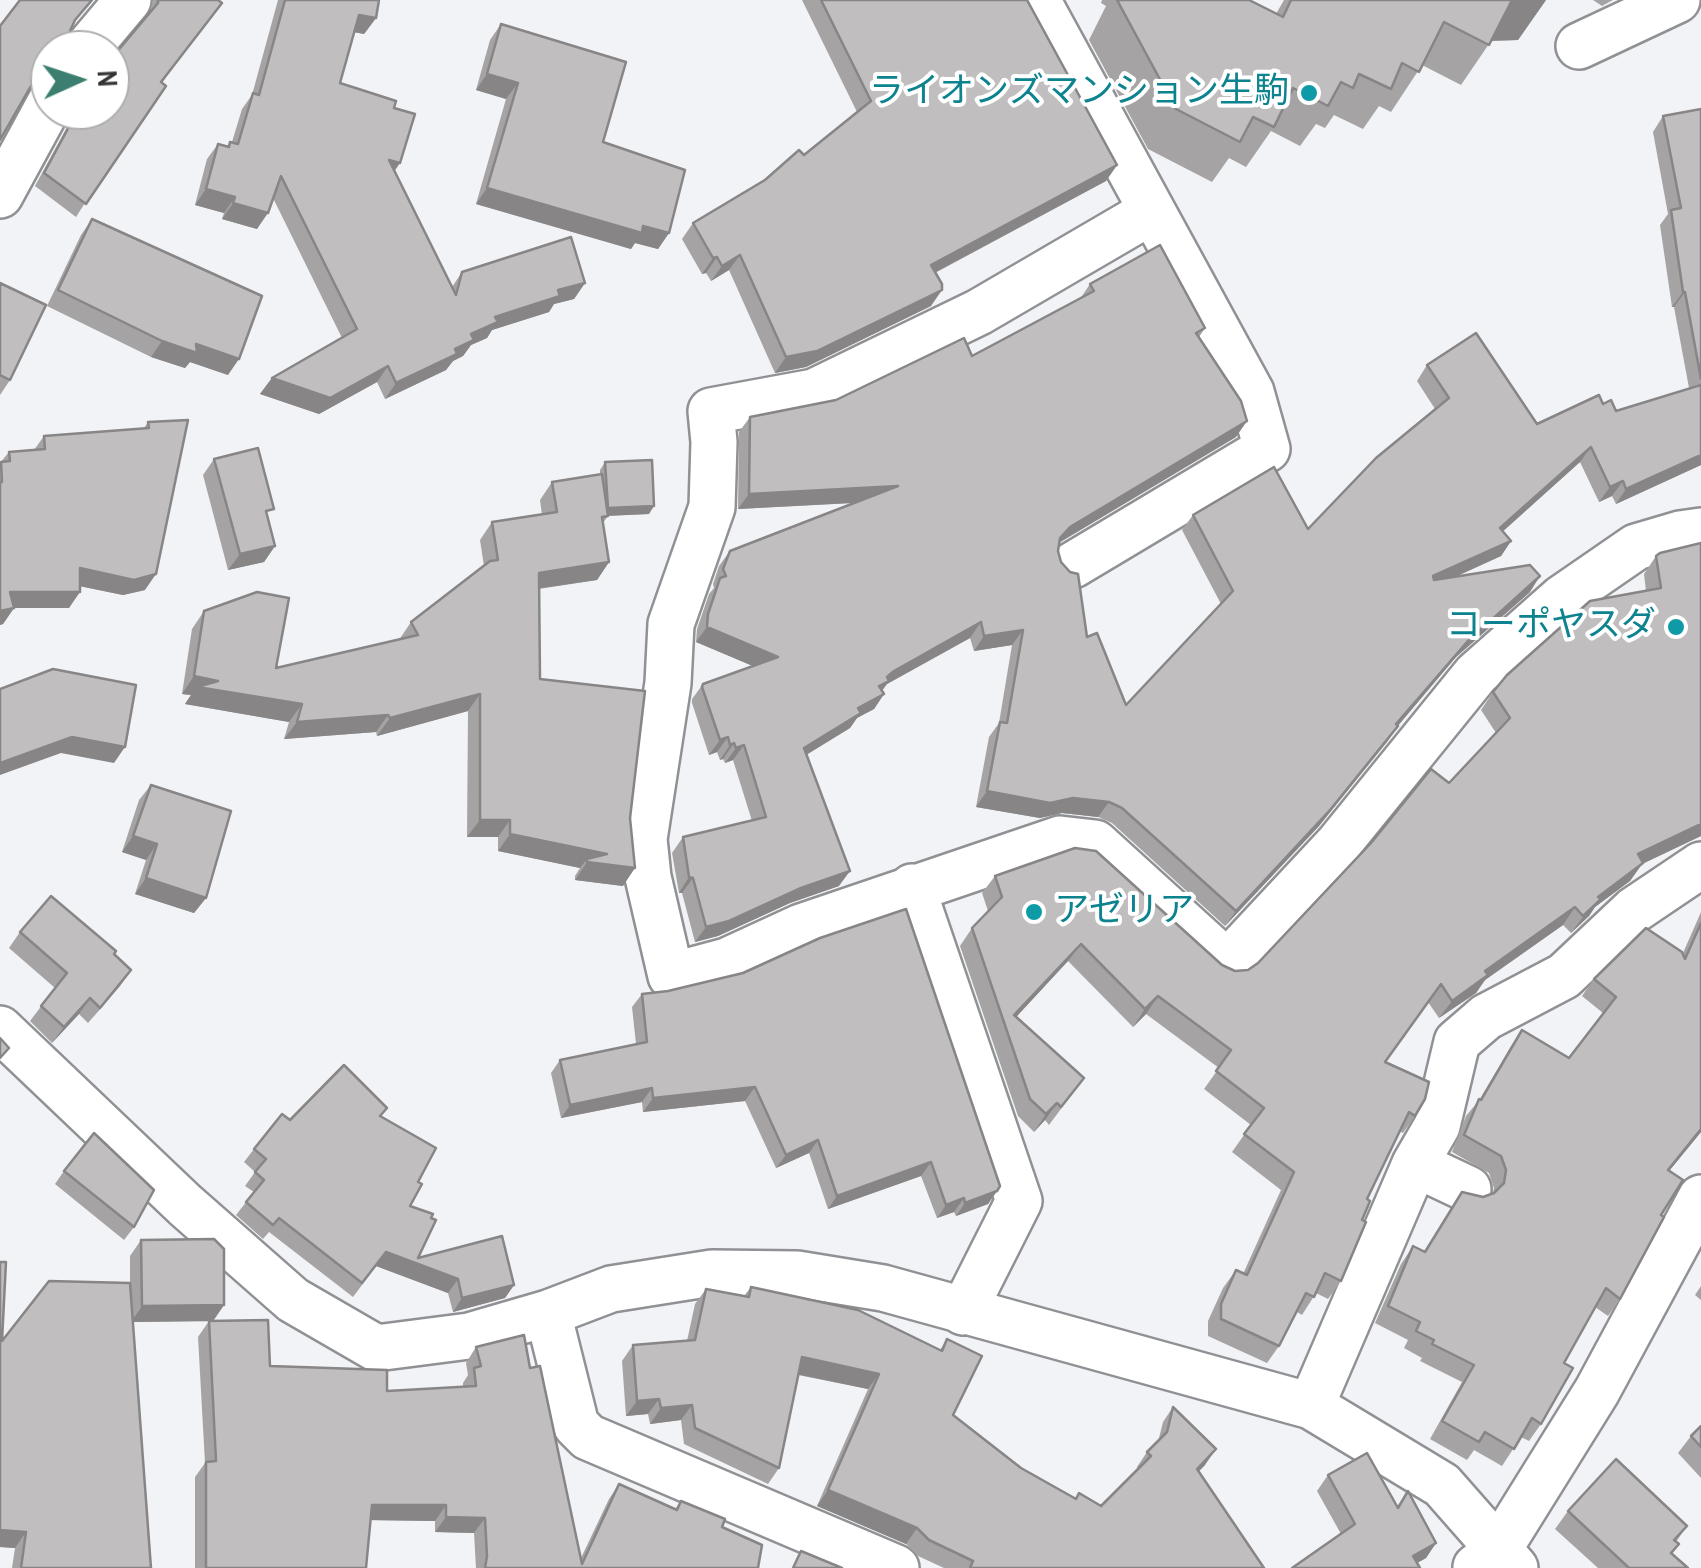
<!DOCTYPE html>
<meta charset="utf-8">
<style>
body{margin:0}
#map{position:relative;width:1701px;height:1568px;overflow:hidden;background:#f2f3f6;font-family:"Archivo Narrow",sans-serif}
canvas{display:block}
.north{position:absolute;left:30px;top:30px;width:100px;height:100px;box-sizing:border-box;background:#fff;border:2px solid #aeaeae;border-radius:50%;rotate:87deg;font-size:28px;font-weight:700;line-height:40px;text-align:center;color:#343435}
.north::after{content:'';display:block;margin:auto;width:35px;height:45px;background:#3c7f71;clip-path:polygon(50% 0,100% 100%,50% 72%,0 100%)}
</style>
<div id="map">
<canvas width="1701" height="1568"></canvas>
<div class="north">N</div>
</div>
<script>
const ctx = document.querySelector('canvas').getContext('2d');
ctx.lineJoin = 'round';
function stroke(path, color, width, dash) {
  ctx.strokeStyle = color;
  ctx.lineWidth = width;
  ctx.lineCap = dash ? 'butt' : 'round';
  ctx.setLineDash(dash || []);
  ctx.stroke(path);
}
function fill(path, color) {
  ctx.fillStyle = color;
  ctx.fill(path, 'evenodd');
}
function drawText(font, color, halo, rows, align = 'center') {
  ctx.font = font + ' "Archivo Narrow","Noto Sans JP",sans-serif';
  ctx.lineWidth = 8;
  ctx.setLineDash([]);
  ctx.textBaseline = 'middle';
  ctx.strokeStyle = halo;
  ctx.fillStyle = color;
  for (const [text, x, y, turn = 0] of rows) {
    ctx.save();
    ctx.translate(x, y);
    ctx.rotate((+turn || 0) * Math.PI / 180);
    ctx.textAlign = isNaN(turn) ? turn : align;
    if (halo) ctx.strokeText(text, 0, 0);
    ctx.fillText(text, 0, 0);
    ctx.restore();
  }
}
const minor = new Path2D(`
 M1037 0 1251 392 1267 449 1073 565
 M1579 46 1677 0
 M86 50 128 0
 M0 195 50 103
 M1152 211 979 312 814 392 711 411 714 442 712 507 671 624 668 683 644 839 648 877 671 976 727 961 801 927 1060 839 1095 843 1227 963 1339 843 1476 674 1562 598 1636 547 1680 534 1701 531
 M912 887 1019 1201 963 1312
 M0 1029 185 1205 293 1300 376 1348 469 1336 548 1313 611 1289 712 1273 797 1274 883 1288 1311 1406 1442 1485 1515 1568
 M1415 1164 1468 1189
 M548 1313 576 1425 588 1437 896 1568
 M1311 1406 1415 1164 1437 1126 1457 1042 1486 1017 1564 976 1634 910 1701 865
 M1476 1567 1498 1550 1597 1391 1701 1198`);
stroke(minor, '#909194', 50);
stroke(minor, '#fff', 45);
fill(new Path2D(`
 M153 0H218L162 83 76 217 35 186 73 116 74 110H110L116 53 149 14Z
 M278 0H379L376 18 364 34 354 32 340 83 394 108V171L452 287 462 272 585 283 574 299 554 304 549 312 492 330 487 338 471 345 463 356 453 361 446 370 385 399 377 382 319 414 260 394 272 378 342 338 273 198 257 229 222 219 224 213 195 205 207 159 218 144 227 146 230 142H232L242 109 252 95Z
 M802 0H1027L1117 165 1106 181 935 273 931 306 806 367 775 373 729 270 711 281 706 273 702 274 682 239 693 223 804 155 857 112Z
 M1102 0H1249L1276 14 1284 0H1546L1518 40 1491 41 1461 85 1422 65 1391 112 1379 106 1363 129 1334 115 1325 128 1316 124 1300 146 1271 131 1246 167 1229 158 1212 182 1148 149 1089 40 1106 6 1101 3Z
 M1593 0H1613L1602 6Z
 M501 24 603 142 669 233 658 249 635 243 631 249 476 204 506 99 476 90 490 40Z
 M1701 109V465L1616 504 1612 496 1599 502 1580 462 1503 531 1511 541 1501 556 1457 576 1530 592 1456 657 1398 725 1388 741 1319 826 1225 926 1112 823 1098 817 1062 813 1040 818 976 807 989 737 999 723 1012 645 974 651 970 638 887 684 882 690 884 694 874 709 857 718 850 728 806 755 839 886 790 903 718 936 695 942 682 893H679L672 853 683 837 752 821 733 760 725 763 723 759 720 760 717 752 709 755 692 703V699L703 684 753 666 696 642 697 629 709 594 714 588 713 584 719 566 730 551 854 503 738 509 739 432 750 417 836 400 972 356 1080 299 1090 284 1205 328 1199 337 1236 437 1059 543 1058 551 1087 637 1126 705 1221 604 1182 530 1193 515 1308 529 1435 409 1417 381 1427 365 1537 424 1603 404 1616 411 1689 388 1674 307H1672L1660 225 1668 214 1653 132 1663 116Z
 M92 219 228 375 190 362 185 368 151 357 47 306 81 235Z
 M0 283 10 380 0 395Z
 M148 422 145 590 123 595 80 586 69 608H14L3 624 0 625V463L9 452 34 450 44 436 144 428Z
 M214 459 268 517 275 546 264 562 228 570 203 475Z
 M605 462 649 514 608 516 603 523 609 562 597 580 539 589 540 679 623 886 575 880V876L580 868 498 851V837H467L468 711 377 736 376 732 284 739 289 722 185 704 191 695 182 694 192 629 204 611 276 668 399 640 411 622 484 566 480 540 492 522 542 515 540 500 552 482 600 474V470Z
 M1656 556 1701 836 1642 864 1630 881 1595 907 1589 916 1571 933 1563 925 1485 980 1476 993 1439 1018 1428 1002 1385 1062 1415 1116 1403 1133 1399 1131 1367 1199 1362 1220 1341 1281 1328 1299 1316 1293 1302 1315 1297 1312 1279 1346 1267 1363 1208 1336V1321L1223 1288 1236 1270 1243 1274 1281 1190 1232 1152 1251 1125 1204 1089 1219 1068 1146 1014 1133 1027 1068 961 1016 1017 1084 1078 1049 1125 1045 1120 1034 1132 1018 1116 960 946 972 928 988 911 982 893 995 876 1235 971 1248 970 1258 963 1449 783 1496 733 1481 710 1493 692 1646 591 1644 574Z
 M151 785 206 898 194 913 135 894 146 860 122 852 139 800Z
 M1701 912V1132L1669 1171 1661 1215 1620 1299 1608 1316 1595 1307 1564 1363 1541 1424 1529 1441 1521 1437 1502 1466 1474 1450 1467 1460 1430 1439 1462 1382 1420 1361 1422 1358 1404 1348 1408 1340 1375 1323 1401 1264 1413 1246 1424 1252 1462 1192 1483 1197 1493 1194 1494 1188 1489 1173 1452 1152 1466 1116 1480 1099 1510 1048 1522 1030 1569 1058 1603 1013 1582 996 1594 979 1683 953Z
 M20 932 114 955 131 970 88 1023 79 1014 52 1043 30 1021 55 988 9 948Z
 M642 994 997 1191 988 1204 956 1216 954 1212 937 1218 921 1176 828 1209 809 1153 776 1168 745 1101 643 1112 642 1102 561 1118 551 1073 560 1060 636 1044 632 1007Z
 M381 1117 418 1182 410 1206 418 1258 514 1285 505 1298 453 1312 448 1293 376 1266 353 1297 269 1232 263 1239 236 1215 254 1192 245 1186 255 1172 244 1162 254 1149 290 1120Z
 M64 1171 134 1227 124 1240 55 1184Z
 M141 1240 224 1305 213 1321 133 1322 151 1568H12L15 1548 0 1547V1262L2 1341 130 1283V1256Z
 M1701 1286V1300L1695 1295Z
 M751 1287 940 1350 947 1339 953 1415 1021 1468 1076 1498 1079 1493 1101 1506 1138 1469 1137 1467 1147 1452 1158 1442 1163 1422 1173 1407 1205 1465 1199 1471 1264 1568H944L918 1556 906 1544 817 1506 868 1389 798 1375 779 1468 768 1484 684 1444 681 1420 650 1424 648 1414 626 1416 622 1361 633 1345 687 1341 695 1304 706 1289 744 1296Z
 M209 1321 270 1366 387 1391 463 1387V1383L468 1375 466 1363 476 1347 530 1368 581 1558 609 1499 619 1484 675 1509 681 1501 722 1527 758 1568H476L474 1533 435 1532V1521L371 1520 366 1568H195V1477L205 1463 198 1337Z
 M1701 1426V1478L1678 1453 1691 1436Z
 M1328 1475 1397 1507 1408 1491 1436 1543 1426 1558 1417 1563 1341 1534 1317 1491Z
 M1568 1511 1687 1526 1676 1542 1679 1544 1672 1554 1688 1568H1598L1555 1529Z`), '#a6a3a5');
fill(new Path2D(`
 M1546 0 1518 40 1483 41 1511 2Z
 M359 15 376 18 364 34 348 31Z
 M50 66V77L36 81 27 90 45 68Z
 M487 74 518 83 506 99 476 90Z
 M389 160 400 163 389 179Z
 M1117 165 1106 181 919 281 931 265Z
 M487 188 643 226 669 233 658 249 635 243 631 249 476 204Z
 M206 189 235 197 224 213 195 205Z
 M233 203 268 213 257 229 222 219Z
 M740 255 729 270 711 281 722 266Z
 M717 257 706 273 702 274 713 258Z
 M585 283 574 299 554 304 549 312 492 330 487 338 471 345 463 356 453 361 446 370 385 399 396 383 455 349 471 334 495 317 558 290Z
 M942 290 931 306 806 367 775 373 786 357Z
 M1683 292H1685L1674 307H1672Z
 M162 341 196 344 239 359 228 375 190 362 185 368 151 357Z
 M388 366 377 382 319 414 260 394 272 378Z
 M1247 421 1236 437 1060 542V538L1070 527Z
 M1591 447 1580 462 1490 543 1500 528Z
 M1701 455V465L1616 504 1626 489Z
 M1623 481 1612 496 1599 502 1610 487Z
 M898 486 888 501 738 509 749 494Z
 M654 506 649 514 602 516 608 508Z
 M1511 541 1501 556 1422 592 1433 576Z
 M275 546 264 562 228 570 240 554Z
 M609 562 597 580 527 590 539 573Z
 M80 568 156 574 145 590 123 595 69 584Z
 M1540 576 1530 592 1456 657 1386 740 1396 724 1467 642Z
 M10 592H80L69 608H0Z
 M14 608 3 624 0 625V611Z
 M981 622 970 638 887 684 878 696 869 701 887 677 894 671Z
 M707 627 778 657 767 672 696 642Z
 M1023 630 1012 645 974 651 984 636Z
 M194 676 218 681 302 704 289 722 185 704 191 695 182 694Z
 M480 694 468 711 377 736 390 718Z
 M884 694 874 709 857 718 850 728 793 763 804 748 858 708Z
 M388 715 376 732 284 739 297 722Z
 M1398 726 1319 826 1225 926 1236 911Z
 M72 737 125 747 114 763 61 753 0 775V763Z
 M728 737 717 752 709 755 720 740Z
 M734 743 723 759 720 760 730 745Z
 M744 745 733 760 725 763 736 748Z
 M987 791 1073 798 1109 802 1098 817 1062 813 1040 818 976 807Z
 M480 820H510L498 837H467Z
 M1701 824V836L1642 864 1630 881 1595 907 1589 916 1571 933 1598 897 1638 854Z
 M510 834 607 854 635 868 623 886 575 880 587 862V859L580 868 498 851Z
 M133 836 157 844 146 860 122 852Z
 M850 871 839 886 790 903 718 936 695 942 706 927 801 888Z
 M689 877 693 878 682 893H679Z
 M146 878 206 898 194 913 135 894Z
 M1575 907 1563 925 1485 980 1476 993 1439 1018 1452 1001 1485 971Z
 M1081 944 1068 961 1006 1028 1014 1015Z
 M131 970 120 986 88 1023 100 1008Z
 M1158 996 1146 1014 1133 1027 1145 1009Z
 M90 998 79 1014 52 1043 64 1027Z
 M755 1087 745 1101 643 1112 653 1098Z
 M652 1088 642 1102 561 1118 570 1105Z
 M1057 1103 1045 1120 1034 1132 1046 1114Z
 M1701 1129V1132L1656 1187 1668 1170Z
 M818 1140 809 1153 776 1168 786 1155Z
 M931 1162 921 1176 828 1209 837 1196Z
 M997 1191 988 1204 956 1216 965 1203Z
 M964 1198 954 1212 937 1218 946 1205Z
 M386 1252 458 1279 448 1293 376 1266 353 1297Z
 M514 1285 505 1298 453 1312 462 1298Z
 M224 1305 213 1321 131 1322 142 1306Z
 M802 1357 879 1374 868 1389 791 1373Z
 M659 1399 648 1414 626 1416 637 1401Z
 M692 1405 681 1420 650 1424 661 1408Z
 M1216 1449 1205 1465 1186 1484 1197 1469Z
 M828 1490 917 1528 906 1544 817 1506Z
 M372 1505H446L435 1521 362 1520Z
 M446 1517 485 1518 474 1533 435 1532Z
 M0 1530 26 1532 15 1548 0 1547Z
 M1436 1543 1426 1558 1408 1568 1413 1556Z`), '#878586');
const building = new Path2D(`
 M20 0H92L75 20 70 31 71 46 74 50H50V66L45 68 36 77 0 140V26Z
 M158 0H218L222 3 161 82 166 86 86 204 44 173 78 110H110V57L116 53 158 3Z
 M285 0H379L376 18 359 15 340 83 396 101 394 108 415 114 400 163 389 160 456 295 462 272 571 237 585 283 558 290 560 296 495 317 498 322 471 334 474 340 455 349 457 354 396 383 388 366 330 398 272 378 357 329 281 176 268 213 233 203 235 197 206 189 218 144 229 147 230 142 238 144 253 93 259 95Z
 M821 0H1027L1117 165 931 265 942 284V290L817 351 786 357 740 255 722 266 717 257 713 258 693 223 765 180 799 150 804 155 871 101Z
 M1117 0H1249L1283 17 1291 0H1542L1511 2 1489 45 1444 22 1419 72 1402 63 1391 89 1359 74 1353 88 1341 82 1328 106 1293 88 1274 127 1253 117 1240 142 1176 109Z
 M501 24 626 62 603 142 685 170 669 233 643 226 642 233 487 188 518 83 487 74Z
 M1701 109V379L1685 292H1683L1671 210 1681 208 1663 116Z
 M92 219 262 296 239 359 196 344 197 353 162 341 58 290Z
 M1160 245 1205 328 1196 333 1241 401 1247 421 1070 527 1060 538 1058 551 1061 562 1070 572 1078 574 1087 637 1097 633 1126 705 1233 591 1193 515 1274 467 1308 529 1376 458 1449 398 1427 365 1476 333 1537 424 1599 395 1603 404 1611 400 1616 411 1701 385V455L1626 489 1623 481 1610 487 1591 447 1500 528 1511 541 1433 576 1434 580 1530 565 1540 576 1467 642 1396 724 1398 726 1330 810 1236 911 1122 808 1109 802 1073 798 1050 803 987 791 1000 722 1007 723 1023 630 984 636 981 622 894 671 887 677 889 681 879 686 884 694 858 708 861 713 804 748 850 871 801 888 729 921 706 927 693 878 689 877 683 837 766 817 744 745 736 748 734 743 730 745 728 737 720 740 702 687 703 684 778 657 707 627 708 614 720 578 726 576 723 569 730 551 898 486 749 494 750 417 836 400 964 338 972 356 1094 291 1090 284Z
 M0 283 46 305 10 380 0 375Z
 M188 420 156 574 134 580 80 568V592H10L14 608 0 611V482H2L1 462 10 461 9 452 45 449 44 436 149 428 148 422Z
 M258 448 274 509 266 511 275 546 240 554 214 459Z
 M652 460 654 506 608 508 605 462Z
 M602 474 608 516 602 517 609 562 539 573 540 679 645 691 630 818 635 868 587 862V859L607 854 510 834V820H480V694L390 718 388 715 297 722 302 704 197 687 218 681 194 676 204 611 257 592 289 598 276 668 418 635 411 622 490 561 498 560 492 522 557 512 552 482Z
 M1701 543V824L1638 854 1643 863 1598 897 1601 899 1583 916 1575 907 1485 971 1488 975 1452 1001 1441 984 1385 1062 1429 1082 1425 1099 1415 1116 1409 1112 1367 1199 1370 1201 1362 1220 1366 1222 1341 1281 1325 1273 1314 1297 1306 1293 1279 1346 1221 1319V1304L1236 1270 1247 1275 1294 1172 1244 1134 1264 1108 1216 1071 1231 1050 1158 996 1145 1009 1081 944 1014 1015 1084 1078 1061 1107 1057 1103 1046 1114 1030 1099 972 928 1002 897 995 876 1075 848 1096 851 1222 965 1235 971 1248 970 1258 963 1371 843 1431 769 1449 783 1510 718 1493 692 1507 675 1590 601 1661 588 1656 556 1660 553Z
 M53 669 136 685 125 747 72 737 0 763V689Z
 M151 785 231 811 206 898 146 878 157 844 133 836Z
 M51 896 116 951 114 954 131 970 100 1008 90 998 64 1027 41 1006 67 973 20 932Z
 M906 909 1000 1186 997 1191 965 1203 964 1198 946 1205 931 1162 837 1196 818 1140 786 1155 755 1087 653 1098 652 1088 570 1105 560 1060 647 1042 642 994 668 991 743 973 820 938Z
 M1701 923V1129L1668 1170 1683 1180 1661 1215 1664 1217 1620 1299 1606 1288 1564 1363 1573 1368 1541 1424 1532 1418 1514 1449 1485 1432 1479 1442 1442 1421 1474 1365 1432 1344 1434 1340 1416 1331 1420 1322 1388 1306 1413 1246 1425 1252 1462 1192 1483 1197 1494 1193 1504 1183 1506 1170 1501 1156 1464 1135 1479 1099 1481 1100 1522 1030 1569 1058 1616 997 1594 979 1646 928 1682 952 1685 959Z
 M0 1038 9 1048 0 1058Z
 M344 1065 387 1108 380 1116 436 1148 418 1182 422 1184 410 1206 433 1214 431 1218 436 1220 418 1258 502 1236 514 1285 462 1298 458 1279 386 1252 362 1283 279 1218 273 1225 246 1202 264 1180 255 1172 266 1159 254 1149 282 1114 290 1120Z
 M94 1133 154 1190 134 1227 64 1171Z
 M214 1239 224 1249V1305L142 1306 141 1240Z
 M0 1262H6L2 1341 49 1281 130 1283 151 1568H21L26 1532 0 1530Z
 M751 1287 858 1310 942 1351 947 1339 982 1356 953 1415 1021 1468 1076 1499 1079 1493 1101 1506 1151 1456 1147 1452 1167 1432 1173 1407 1216 1449 1197 1469 1264 1568H970L973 1561 929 1540 917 1528 828 1490 879 1374 802 1357 779 1468 695 1428 692 1405 661 1408 659 1399 637 1401 633 1345 695 1340 706 1289 749 1297Z
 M268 1320 270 1366 387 1370V1391L476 1386 474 1368 481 1366 476 1347 524 1335 530 1368 540 1366 582 1564 619 1484 677 1510 681 1501 725 1519 722 1527 762 1545 758 1568H485L487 1556 485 1518 446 1517V1505H372L366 1568H206V1462L216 1461 209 1321Z
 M1701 1426V1447L1691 1436Z
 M1367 1453 1398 1508 1408 1491 1436 1543 1413 1556 1420 1568H1292L1355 1524 1328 1475Z
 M1616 1459 1687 1526 1674 1540 1679 1544 1671 1553 1688 1568H1629L1568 1511Z
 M801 1551 842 1568H793Z`);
fill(building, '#c1bec0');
stroke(building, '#878586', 2.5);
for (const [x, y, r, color] of [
 [1309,93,10,"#0f9aa8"],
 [1676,627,10,"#0f9aa8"],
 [1034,912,10,"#0f9aa8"]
]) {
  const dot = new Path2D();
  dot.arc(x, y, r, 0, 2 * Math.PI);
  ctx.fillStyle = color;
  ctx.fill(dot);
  stroke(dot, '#fff', 4);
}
drawText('35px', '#0d838f', '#fff', [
 ["ライオンズマンション生駒",1289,93],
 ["コーポヤスダ",1656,627],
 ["アゼリア",1054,912,"left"]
], 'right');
</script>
